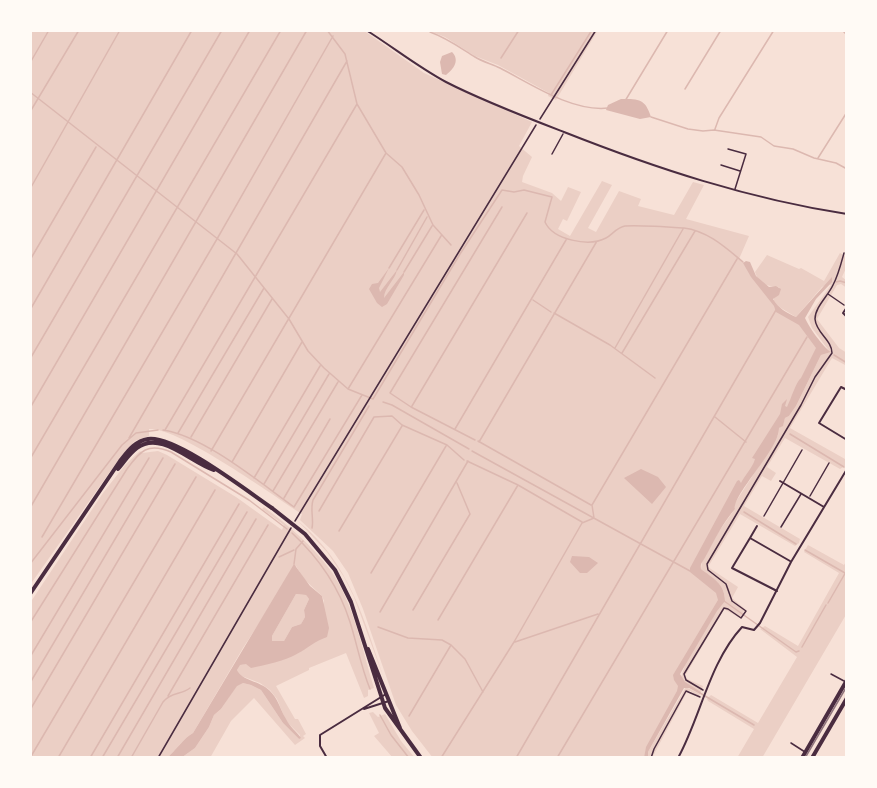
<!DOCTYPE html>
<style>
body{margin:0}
#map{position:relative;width:877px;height:788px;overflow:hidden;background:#f7e1d7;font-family:Helvetica,sans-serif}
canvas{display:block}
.frame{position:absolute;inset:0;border:32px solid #fffaf5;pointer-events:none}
</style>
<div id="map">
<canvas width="877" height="788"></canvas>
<div class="frame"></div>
</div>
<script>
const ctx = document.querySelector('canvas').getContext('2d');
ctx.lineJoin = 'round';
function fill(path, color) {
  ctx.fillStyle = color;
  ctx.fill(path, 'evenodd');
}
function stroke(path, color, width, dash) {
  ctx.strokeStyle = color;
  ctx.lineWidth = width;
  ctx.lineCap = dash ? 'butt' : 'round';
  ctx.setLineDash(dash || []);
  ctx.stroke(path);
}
fill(new Path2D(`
 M30 30H363L424 73 532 122 519 146 532 157 523 176 522 182 552 193 561 201 568 187 581 192 567 221 563 219 558 229 570 236 602 181 612 185 588 228 596 232 619 191 641 199 638 206 674 215 693 182 704 185 686 219 749 236 739 259 746 265 779 311 799 321 817 340 822 351 692 569 719 587 722 600 700 638 721 603 725 600C725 585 713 578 701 569L702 561 706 556 714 538 735 509V503L770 449 778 435 779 428 783 425 785 418 789 416 796 406 821 355 830 352 812 328 808 317 831 285 828 284 822 287 796 317 781 308 774 302V298L780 292 779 287C768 286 759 285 755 272L767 255 799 269 801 268 824 281 840 253 847 257V266L842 277 847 281V288L841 284 837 285 817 319 839 348 847 353V366L832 358 790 428 845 459V466L840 469 785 438 767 467 776 473 771 481 762 476 744 506 800 539 799 543 795 546 740 514 708 567 738 587 732 598 745 609 740 618 724 609 685 676 687 679 703 686 701 692 685 683 681 677 687 659 678 674 682 684 646 753V758H433L412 731 396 705 363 609 348 573 333 551 300 520 302 514C274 496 177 426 149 429V436L135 441 119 459 30 585Z
 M427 30H598L556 100 548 96 549 93 498 65 475 56 445 37Z
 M140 451 142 453 158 451 167 455 236 497 282 530 284 525 262 509 264 507C289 526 312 545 331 571 354 604 362 649 374 688L368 690V696L364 698 346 653 309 668V670L276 686 295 719H298L306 734 303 736 305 738 295 745 254 698 231 721 210 758H181L195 748 209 727 214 715 221 709 237 685 243 683 251 685 261 690 283 723 299 739 300 735 286 721 277 699 270 690 260 683 239 675 237 670 239 665 297 654 315 641 324 601 322 596 304 579 296 566 243 648 193 733C185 737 175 751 167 758H30V603L103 493 125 465Z
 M298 521C352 566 364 621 386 684L354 597 344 577 327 552Z
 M808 545 844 565 847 560V613L762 758H737L754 729 708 701 707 699 711 695 758 723 797 657 760 629 765 626 798 646 839 573 804 552Z
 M296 594 306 595 309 599 304 610 305 617 301 624 292 627 284 641 271 642 272 636Z
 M686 687 700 694 699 696 690 691 687 692 652 758H648V752Z
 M373 712 378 717 385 714 401 741 415 758H393L374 736 379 733 369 713Z`), '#ebcfc5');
fill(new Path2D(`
 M452 52C460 60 454 69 446 75L442 74 440 62 442 56Z
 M621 99C640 99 645 99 651 117L640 119 606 110 608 105Z
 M746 261 750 262 756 276 769 287 776 286 781 289 779 295 773 299C778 308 787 313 796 317L832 277V282L816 299 805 318C809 327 822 346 831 352L821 355 796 406 789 416 785 418 783 426 779 428C779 450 733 493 735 509 721 526 716 537 706 556 703 562 700 562 701 569 713 578 725 584 725 601L717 611 680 674 685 682 701 692 700 694 689 688H684L648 752V758H644L646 747 677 691 678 686 674 680 673 675 718 600 716 593 690 572V568L737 481 739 480 741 483C745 475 753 467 755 459L752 458 780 414 782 404 787 399 785 406 787 407C791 399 796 382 801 378L816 348 799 325 776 312 774 306 751 277 743 263Z
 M389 268 379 288 380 292 397 270C395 280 384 288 384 298L404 272V275L387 304 382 307 377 303 369 289 372 284 378 283Z
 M641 469 658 477 666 487 652 504 624 478Z
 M572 556 589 557 598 563 587 573H580L570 562Z
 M294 564 310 586 322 596 329 628 327 637C315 641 308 648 297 654 284 661 266 665 251 668L246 664 240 665 237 670C242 681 260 681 269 690 278 698 280 709 286 719 289 726 297 732 301 738L299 739 283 723 261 690 251 685 243 683 237 686 221 709 214 715 209 727 195 748 181 758H167C175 751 185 737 193 733ZM296 594 306 595 309 599 304 610 305 617 301 624 292 627 284 641H272V636Z`), '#dcb8b0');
stroke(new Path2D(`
 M327 30 345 54 357 104 386 153 402 167 419 195 433 225 451 245
 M842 30 847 35
 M430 32C447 38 459 47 475 57 483 62 492 64 500 68 531 84 572 112 608 108
 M501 58 519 30
 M30 63 49 30
 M685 89 721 30
 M30 92 237 254 289 319 308 351 324 368 348 389 373 399
 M551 95 592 30
 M625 101 668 30
 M30 112 79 30
 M651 117 688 129 703 131 714 130 761 137 774 146 793 149 814 158 836 163 847 169
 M715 129 719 118 774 30
 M818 158 847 112
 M30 189 120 30
 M30 260 96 147
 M389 268 424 210
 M397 270 427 217
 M404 272 432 226
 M836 282 840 281 847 283
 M533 300 551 312
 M30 310 192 30
 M554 313 610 345 655 378
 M615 348 683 229
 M622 353 695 231
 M834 355 847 363
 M30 359 222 30
 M348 389 441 236
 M373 399 460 254 502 190 514 192 524 190 552 197 545 222C553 240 589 247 606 238 612 235 617 227 625 226 640 225 669 227 684 228 708 231 726 248 743 262
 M383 402 392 405 469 449
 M412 406 527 213
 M30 408 250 30
 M715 417 746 442
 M455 429 566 240
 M163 430C204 436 259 482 294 507L362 395
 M165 430 357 104
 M178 433 264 288
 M790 434 844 467
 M191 437 272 299
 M129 438 347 61
 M475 440 411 407 390 393 502 207
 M478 441 591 505
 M479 442 597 241
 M211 451 386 153
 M472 451 690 571
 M30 459 281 30
 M467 461 518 485 582 522
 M232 462 302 342
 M254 478 320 366
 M264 484 329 374
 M273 491 338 382
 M284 498 330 419
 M30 508 307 30
 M319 511 374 417 392 416 402 425 447 445 464 460
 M744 512 796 544
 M312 528C314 519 310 510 313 500L369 406
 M339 531 402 426
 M292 533C319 558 339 587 350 622 357 644 361 667 370 689
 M42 537 217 239 333 36
 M805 550 845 573
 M279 557 294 550
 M30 564 122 445 136 433 158 430
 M294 564 296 549 303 541
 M371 573 446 446
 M724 601 796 652 799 651
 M828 603 847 570
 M413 610 470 514 457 483
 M380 612 468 461
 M438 620 518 485
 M30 623 127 469C140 451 148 442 171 452L249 500 287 529
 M378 627 408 638 442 640 451 645 465 659 483 692
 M515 642 598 614
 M802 647 826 605
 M30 657 149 458
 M30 683 163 458
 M700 693 754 725
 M168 696 268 525
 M30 710 175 464
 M380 715 391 735 409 758
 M409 716 451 645
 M30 758 196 477
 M58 758 215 490
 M90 758 239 504
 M102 758 247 512
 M117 758 256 519
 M131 758 163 702C171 692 181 695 190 688
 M441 758 514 642 582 523 594 518 592 505 737 259
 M516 758 776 310
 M557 758 807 337`), '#dcb8b0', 1.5);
stroke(new Path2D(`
 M846 30 847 31
 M540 119 596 30
 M828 294 844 305
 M295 521 536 125
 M703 690 686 680 684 674 724 608 728 609 741 618 746 611 732 601 726 584 708 570 707 564 801 405 815 377 832 353C832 340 816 333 815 319 815 307 828 296 833 285 838 276 841 264 844 253
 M158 758 291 528
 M651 758 654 749 686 691 700 697`), '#4a2c40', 1.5);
stroke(new Path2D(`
 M728 149 746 154 735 189
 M552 154 563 134
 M721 165 740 171
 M810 496 829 463
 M764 516 802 450
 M781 527 801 494
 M831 674 844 681
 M791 743 805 752`), '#4a2c40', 1.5);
stroke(new Path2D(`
 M366 30C393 47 418 67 446 82 483 101 525 117 564 132 655 168 749 199 847 214
 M847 307 843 313 847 317
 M847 390 841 387 819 423 847 440
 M780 481 824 507
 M750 538 757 526
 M777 591 732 568 750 538 790 561
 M364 709 389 701
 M327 758 320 746V735L386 694
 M678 758C701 716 709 663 742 627L754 630 760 623 791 562 847 469`), '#4a2c40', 2);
stroke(new Path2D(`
 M802 758 847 680
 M812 758 847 698`), '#4a2c40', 4);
stroke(new Path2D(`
 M272 508 305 534 335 570 351 602 385 708 421 758
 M368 649 400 728`), '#4a2c40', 4);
stroke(new Path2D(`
 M118 469C124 462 129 454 137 448 161 430 191 463 214 470
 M30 594 120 461C128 451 135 441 148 439 175 435 247 491 272 508`), '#4a2c40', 4);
stroke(new Path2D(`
 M805 758 847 686`), '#8f747c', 1.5);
</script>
